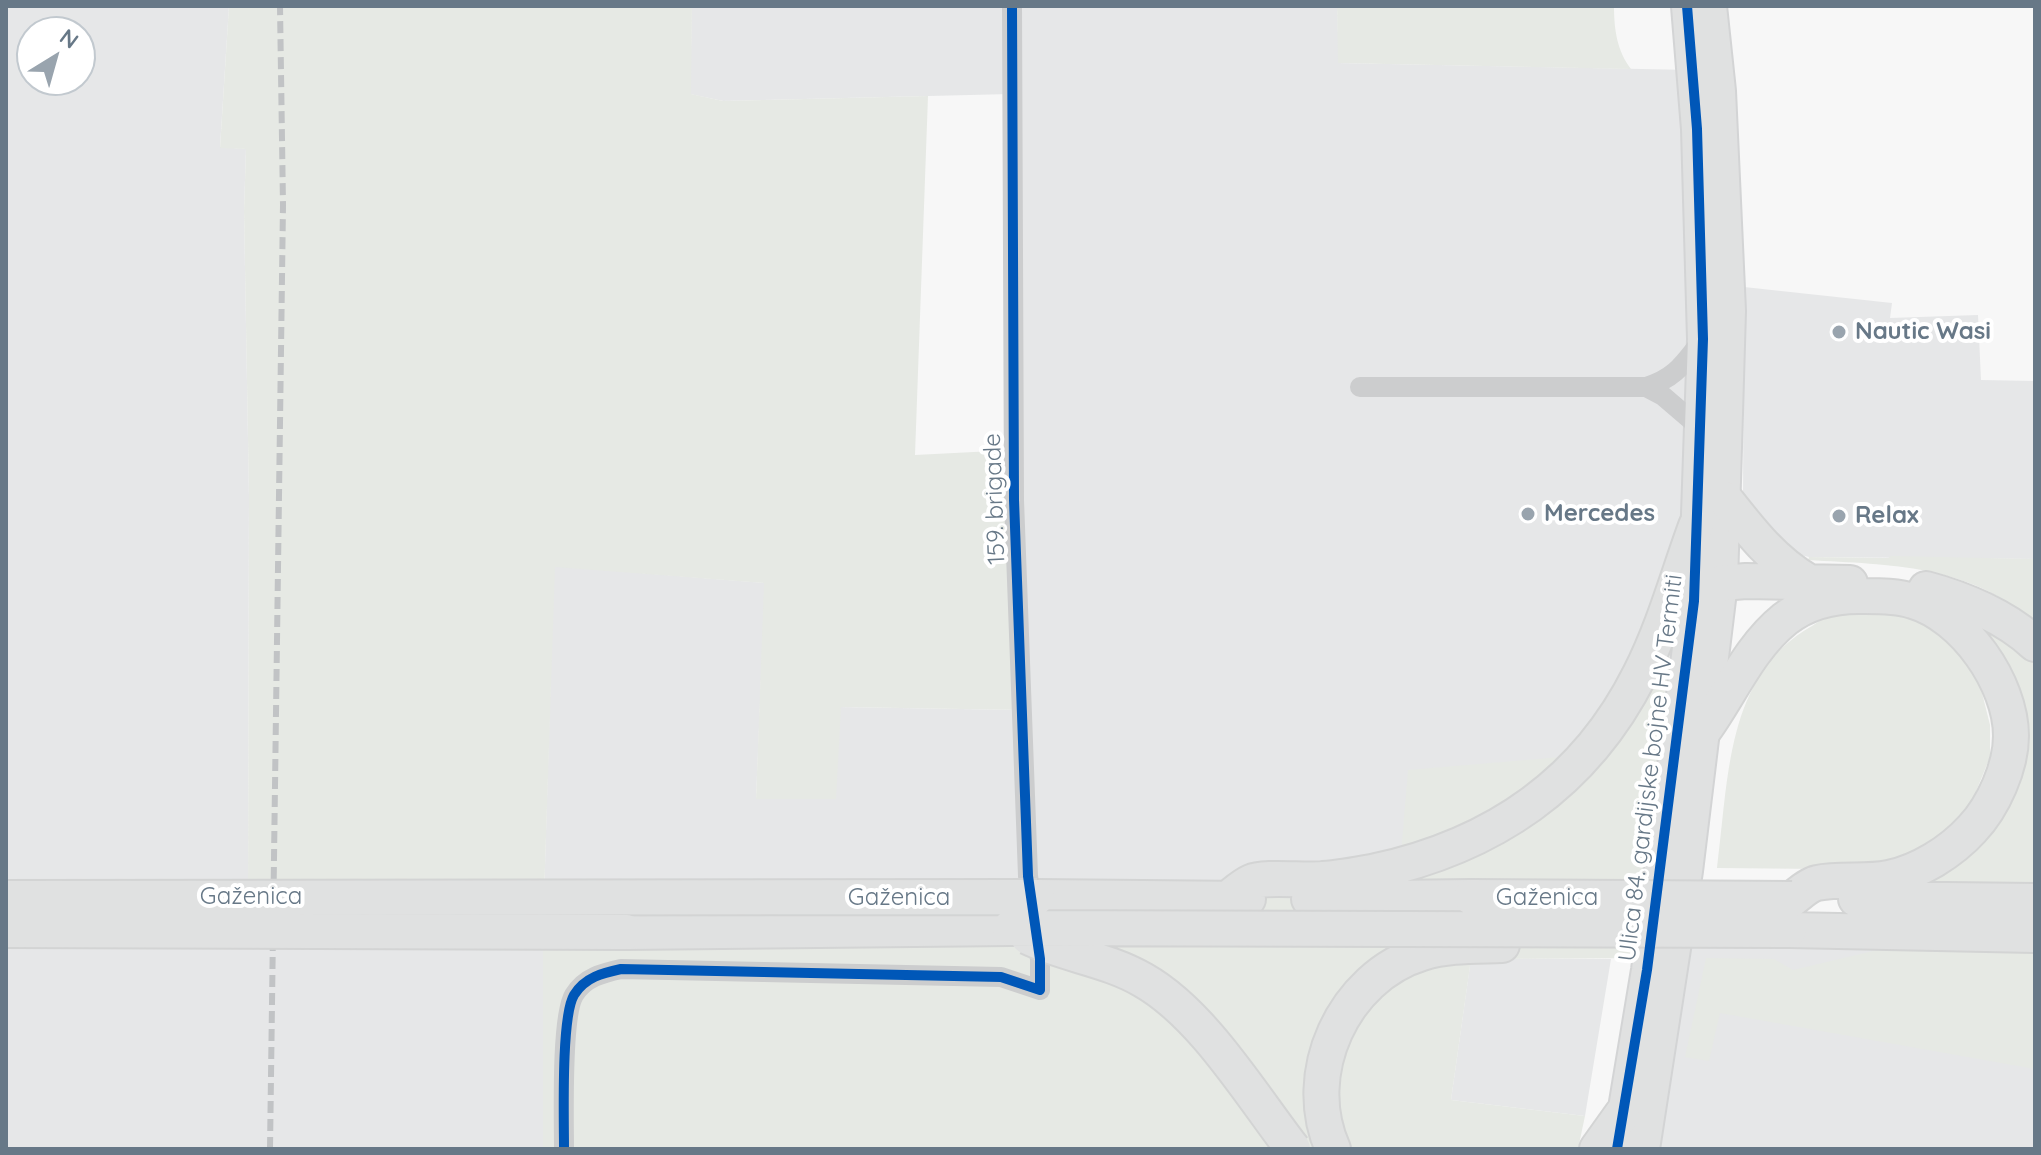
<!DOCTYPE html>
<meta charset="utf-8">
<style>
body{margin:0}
#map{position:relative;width:2041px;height:1155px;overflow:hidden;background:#f7f7f7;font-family:Quicksand,sans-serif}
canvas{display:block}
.frame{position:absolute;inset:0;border:8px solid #677887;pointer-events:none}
.north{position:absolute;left:16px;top:16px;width:80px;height:80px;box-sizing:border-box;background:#fff;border:2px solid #c2c9cf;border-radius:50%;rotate:37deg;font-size:22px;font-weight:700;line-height:32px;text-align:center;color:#677887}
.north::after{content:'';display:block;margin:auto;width:28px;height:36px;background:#99a4ae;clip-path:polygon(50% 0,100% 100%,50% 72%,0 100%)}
</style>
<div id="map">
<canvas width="2041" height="1155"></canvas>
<div class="frame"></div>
<div class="north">N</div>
</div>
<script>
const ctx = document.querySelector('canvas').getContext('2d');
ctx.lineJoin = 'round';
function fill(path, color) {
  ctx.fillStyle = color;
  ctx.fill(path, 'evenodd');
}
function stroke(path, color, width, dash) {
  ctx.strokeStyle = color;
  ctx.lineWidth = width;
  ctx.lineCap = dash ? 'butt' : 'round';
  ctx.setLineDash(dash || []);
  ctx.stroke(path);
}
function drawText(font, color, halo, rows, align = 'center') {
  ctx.font = font + ' Quicksand,sans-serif';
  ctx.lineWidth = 8;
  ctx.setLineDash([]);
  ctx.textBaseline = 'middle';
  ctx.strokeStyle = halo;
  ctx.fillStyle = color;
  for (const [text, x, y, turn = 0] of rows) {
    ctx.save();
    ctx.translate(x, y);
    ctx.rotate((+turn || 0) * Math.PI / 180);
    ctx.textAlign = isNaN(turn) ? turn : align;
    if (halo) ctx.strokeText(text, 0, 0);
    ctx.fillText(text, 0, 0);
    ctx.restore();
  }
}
fill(new Path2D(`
 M6 6H229L220 147 246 149 244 211 249 496 248 888 6 913ZM32 32H80V80H32Z
 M692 6H1337L1339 63 1692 70 1689 636 1618 711 1601 735 1400 865 1394 898H544L554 566 765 583 756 799 840 707 1022 710 1011 94 723 101 690 94Z
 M1744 287 1892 303 1890 318 1978 315 1981 380 2035 381V559L1809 557 1762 545 1743 497Z
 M1665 914 2035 920V1149H1631Z
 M6 931 543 932V1149H6Z
 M1471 958 1611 959 1585 1116 1451 1100Z`), '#e6e7e8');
fill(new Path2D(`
 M229 6H692L691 94 723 101 928 96 915 455 1013 450 1023 710 841 707 836 799H756L764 583 555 567 544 897 1394 898 1400 865 1408 770 1585 755 1618 711 1689 636 1659 958 1471 959 1451 1100 1585 1116 1578 1149H543V898L248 888 249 496 244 211 246 149 220 148Z
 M1337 6H1614C1614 29 1617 51 1631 69L1338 63Z
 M1891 556 2035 559V622C1967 564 1892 565 1808 560L1809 557 1888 558Z
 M1883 610 1928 625 1960 651 1980 685 1990 725V757L1967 814 1934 845 1888 865 1821 869 1717 868C1729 780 1725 675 1812 626 1820 621 1830 613 1839 611 1853 608 1869 610 1883 610Z
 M1950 610 2021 650 2035 663V884L1926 882 2017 752Z
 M1890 947 2035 952V1069L1720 1013 1709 1061 1685 1057 1706 958 1774 959 1793 970Z`), '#e6e9e4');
const primary = new Path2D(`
 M1619 1138 1647 970 1694 601 1703 339 1697 129 1687 6
 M1644 1149 1687 871 1722 583 1730 311 1720 91 1711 6`);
const highway = new Path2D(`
 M1725 499C1750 531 1774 562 1809 582
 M1926 589C1964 599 2006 617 2035 644
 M1694 601 1722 583 1746 581 1850 583
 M1704 730C1731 693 1748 649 1785 619 1808 601 1837 595 1865 596 1880 596 1898 596 1913 601 1964 616 2011 683 2011 736 2011 767 1993 807 1972 829 1951 852 1919 872 1889 878 1866 883 1840 878 1817 883 1808 885 1799 894 1792 899
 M1037 897 1248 899
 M1309 899 1471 897
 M1856 899 2035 901
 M1226 900C1234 894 1242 886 1251 882 1264 876 1306 881 1323 879 1339 878 1356 875 1372 872 1491 847 1585 784 1640 674 1664 627 1678 575 1696 526
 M1789 930 2035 935
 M626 932 1010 928
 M1333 1149C1299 1074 1343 977 1422 953 1448 945 1475 946 1502 945
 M1597 1149 1622 1114`);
stroke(primary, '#d3d4d5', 34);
stroke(highway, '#d3d4d4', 38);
stroke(new Path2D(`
 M1360 387H1646C1676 378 1684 363 1703 339
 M1646 387 1663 396 1698 426
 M564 1149C564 1118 561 1017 574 995 585 977 603 973 621 969L1001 977 1040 990V959L1028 876 1014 500 1012 6`), '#cccdce', 20);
stroke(primary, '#e0e1e1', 30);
stroke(highway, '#e0e1e1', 34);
stroke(new Path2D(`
 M270 1149 283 205 280 6`), '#c1c3c5', 6, [12, 6]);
const highwayBridge = new Path2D(`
 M1471 897 1792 899
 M6 898 1037 897
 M1010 928 1789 930
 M6 930 626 932
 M1028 937C1065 955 1107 959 1143 980 1203 1014 1251 1095 1293 1149`);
stroke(highwayBridge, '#d3d4d4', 38, []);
stroke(highwayBridge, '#e0e1e1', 34);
stroke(new Path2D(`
 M564 1149C564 1118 561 1017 574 995 585 977 603 973 621 969L1001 977 1040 990V959L1028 876 1014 500 1012 6
 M1617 1149 1647 970 1694 601 1703 339 1697 129 1687 6`), '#0057b8', 10);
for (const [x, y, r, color] of [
 [1839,332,8,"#99a4ae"],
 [1528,514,8,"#99a4ae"],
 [1839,516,8,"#99a4ae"]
]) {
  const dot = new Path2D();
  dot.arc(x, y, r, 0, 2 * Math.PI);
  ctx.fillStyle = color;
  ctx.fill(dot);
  stroke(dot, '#fff', 3);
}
drawText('bold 24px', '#677887', '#fff', [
 ["Nautic Wasi",1855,332],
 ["Mercedes",1544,514],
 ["Relax",1855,516]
], 'left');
drawText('24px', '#677887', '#fff', [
 ["159. brigade",995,499,-92],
 ["Ulica 84. gardijske bojne HV Termiti",1651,768,-83],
 ["Gaženica",251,897],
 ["Gaženica",899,898],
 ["Gaženica",1547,898]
]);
</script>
